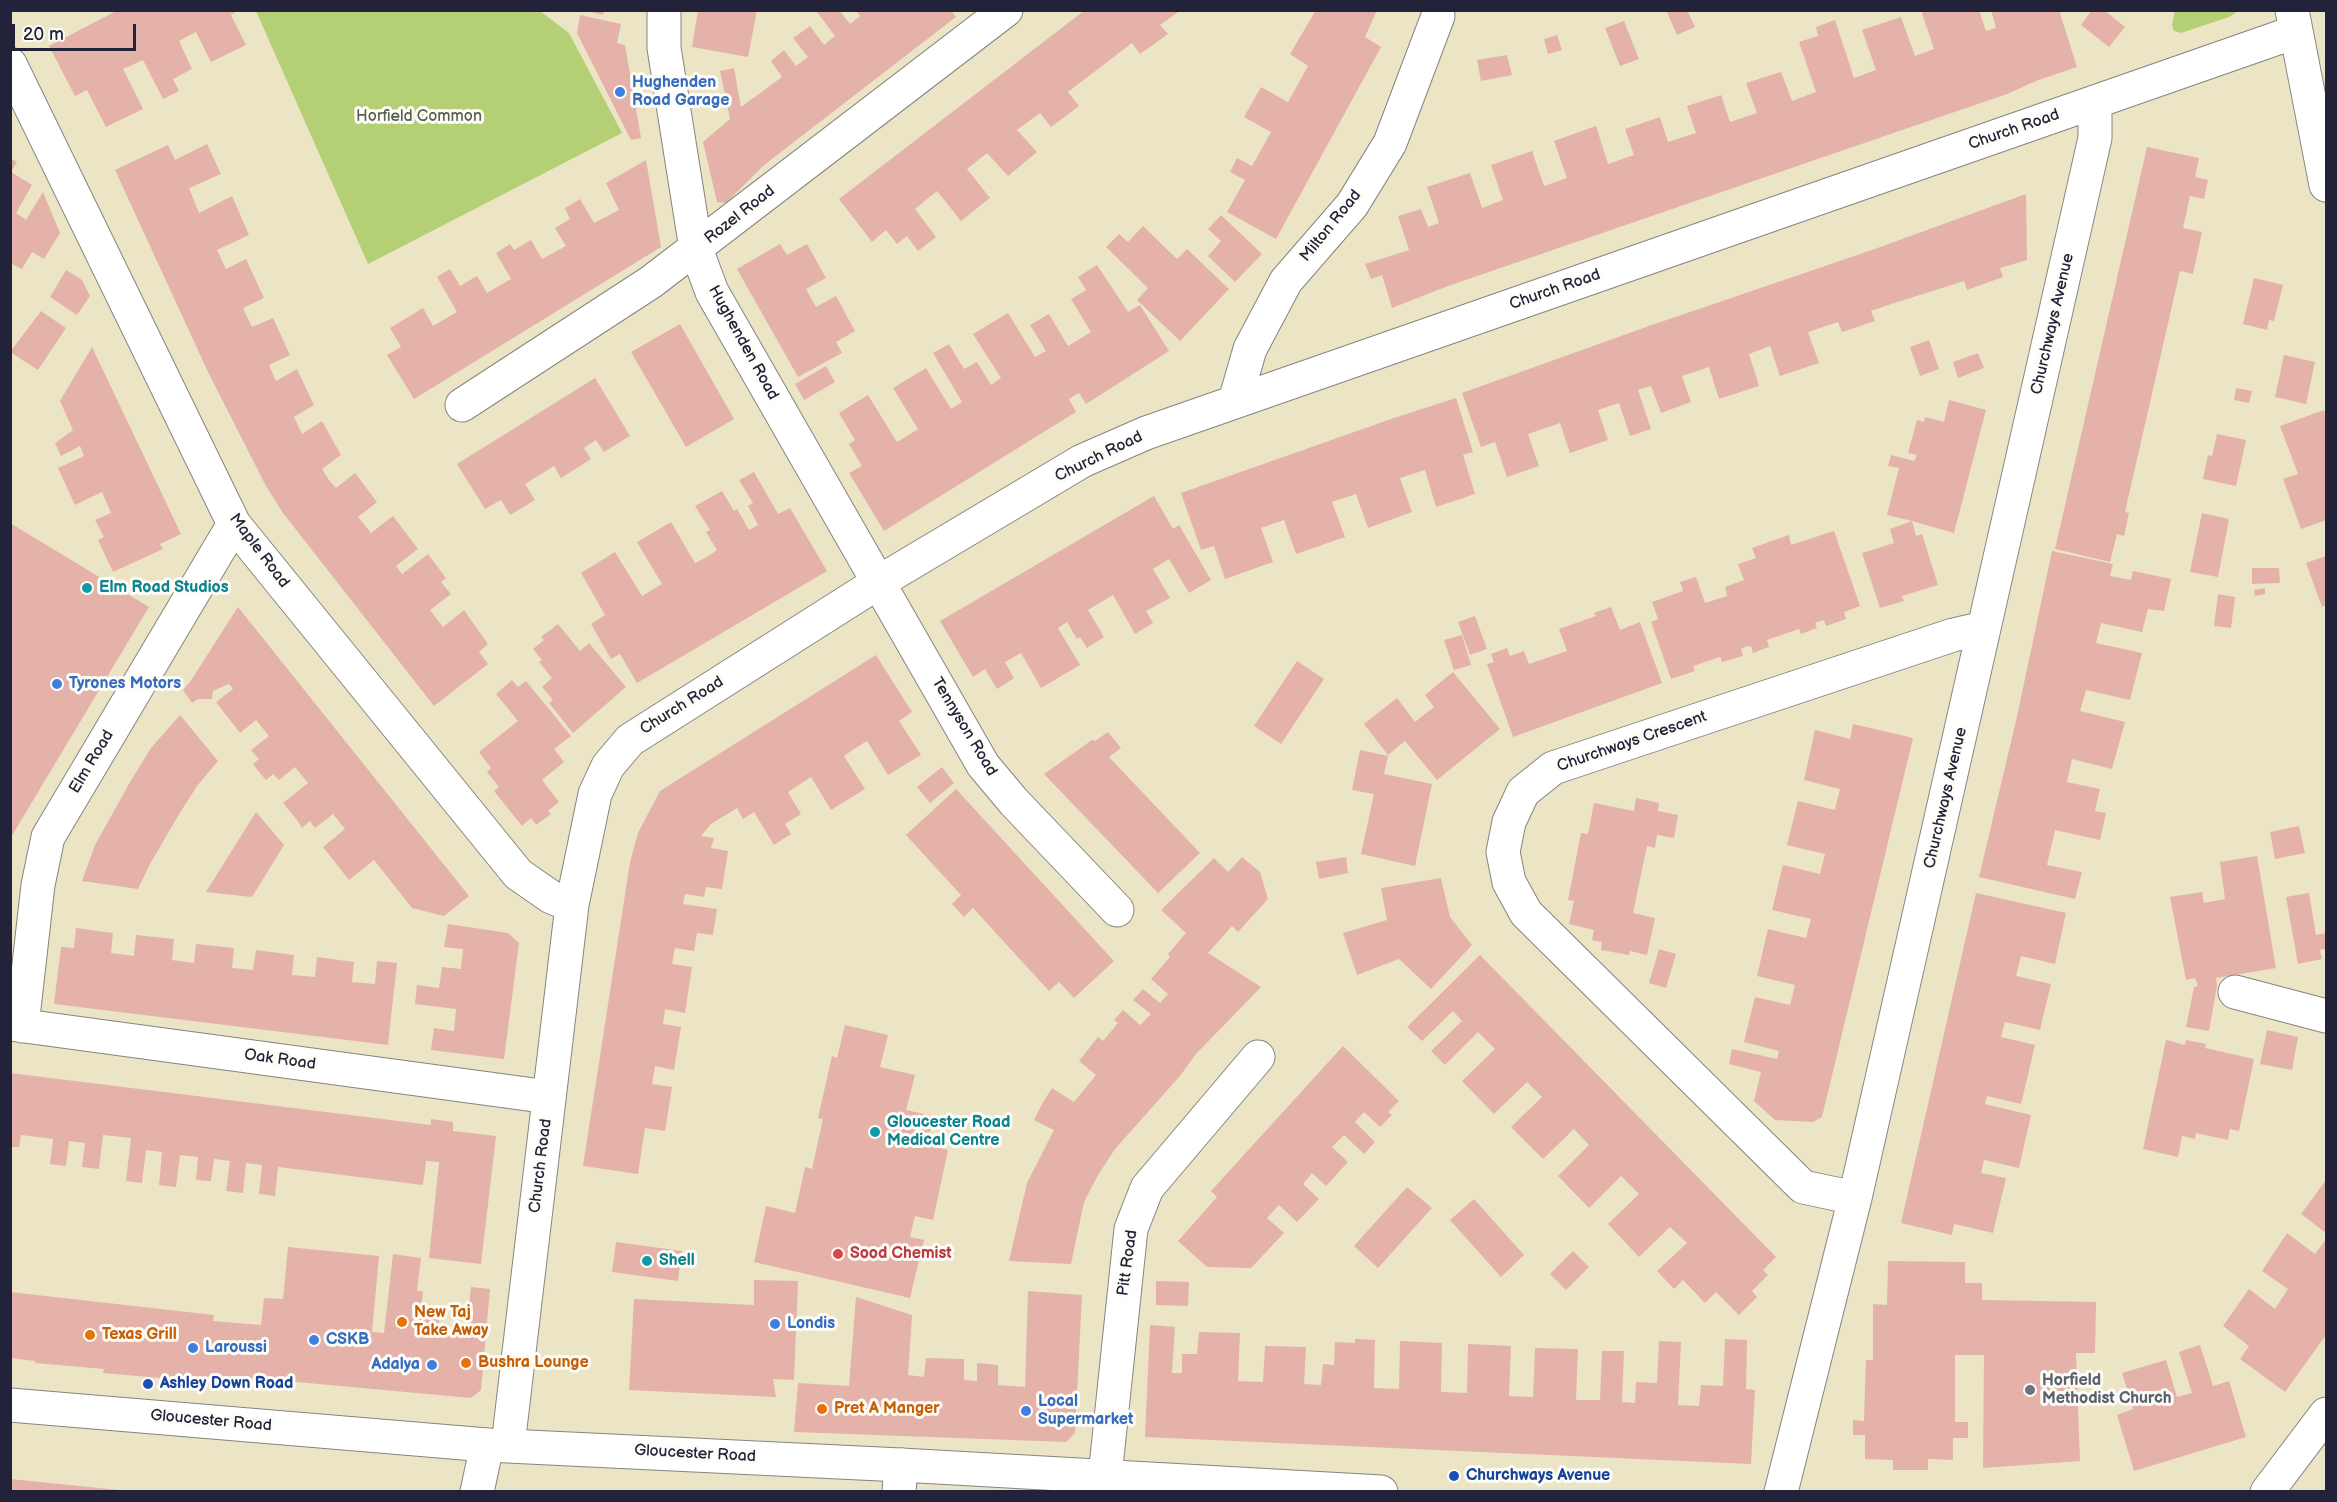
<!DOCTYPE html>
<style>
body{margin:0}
#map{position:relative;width:2337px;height:1502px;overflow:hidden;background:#ebe5c6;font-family:"Balsamiq Sans",sans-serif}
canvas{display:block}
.frame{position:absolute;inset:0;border:12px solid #22223b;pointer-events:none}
.scale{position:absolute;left:12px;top:24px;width:124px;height:27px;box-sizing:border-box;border:3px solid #22223b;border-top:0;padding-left:8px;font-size:18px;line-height:21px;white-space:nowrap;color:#22223b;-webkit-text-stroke:4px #fdfcf7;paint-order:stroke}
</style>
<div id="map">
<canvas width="2337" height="1502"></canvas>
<div class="frame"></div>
<div class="scale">20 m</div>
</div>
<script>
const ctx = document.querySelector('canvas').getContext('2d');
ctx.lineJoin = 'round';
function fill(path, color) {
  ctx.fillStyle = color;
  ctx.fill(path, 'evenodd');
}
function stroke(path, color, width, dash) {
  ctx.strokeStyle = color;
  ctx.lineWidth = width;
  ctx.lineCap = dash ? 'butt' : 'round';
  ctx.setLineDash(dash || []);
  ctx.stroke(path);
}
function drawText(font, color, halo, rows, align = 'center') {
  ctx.font = font + ' "Balsamiq Sans",sans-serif';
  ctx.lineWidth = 6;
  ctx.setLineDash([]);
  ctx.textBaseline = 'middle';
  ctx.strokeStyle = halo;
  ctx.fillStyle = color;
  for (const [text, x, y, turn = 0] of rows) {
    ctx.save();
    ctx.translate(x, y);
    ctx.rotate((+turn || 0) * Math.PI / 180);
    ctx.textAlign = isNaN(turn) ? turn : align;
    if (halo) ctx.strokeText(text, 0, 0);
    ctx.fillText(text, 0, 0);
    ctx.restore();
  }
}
fill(new Path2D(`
 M2175 10H2238V11L2229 17 2181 33 2174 31 2172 25Z
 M256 11H540L569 33 622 133 368 264Z`), '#b5cf75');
fill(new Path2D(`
 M118 10H239L231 15 246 45 211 62 196 32 179 41 192 69 173 79 179 91 163 99 143 60 123 69 143 109 106 127 87 90 75 96 49 46Z
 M583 10H604L603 15Z
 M698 10H757L748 57 692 47Z
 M819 10H839L850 24 860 16 856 10H951L956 17 790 145 763 166 726 203 717 202 703 142 730 119 720 71 734 68 741 107 782 77 771 61 784 50 796 66 808 57 793 38 810 26 824 45 835 36 817 12Z
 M1085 10H1181L1160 25 1168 34 1140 54 1132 43 1068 92 1079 106 1051 127 1040 113 1017 130 1037 152 1008 176 987 153 967 169 990 198 961 221 937 191 915 209 936 237 918 251 907 236 897 244 886 230 872 242 839 199Z
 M1316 10H1377L1365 37 1381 47 1276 239 1227 212 1245 180 1230 172 1237 158 1252 166 1271 132 1244 117 1261 87 1288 102 1308 66 1290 54Z
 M1666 10H1687L1695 27 1677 35Z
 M1921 10H1979L1986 31 1996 28 1991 10H2059L2077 67 2036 81 2007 94 1448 286 1392 308 1382 275 1371 279 1365 264 1409 250 1398 216 1421 209 1428 227 1439 223 1427 187 1470 173 1482 208 1503 200 1491 165 1532 151 1544 186 1567 178 1554 141 1596 126 1608 164 1634 155 1625 129 1660 117 1668 142 1696 133 1687 106 1721 95 1730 122 1757 113 1746 83 1781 72 1792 101 1816 92 1799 42 1818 36 1816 27 1835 20 1854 78 1876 70 1862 30 1901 17 1915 56 1934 49Z
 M2092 10H2104L2125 27 2109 47 2081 25Z
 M580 15 621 24 617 43 625 45 641 138 631 140 577 33Z
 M1624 21 1639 59 1620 66 1605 28Z
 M1557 35 1562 50 1548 54 1544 39Z
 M1507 55 1512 75 1481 81 1477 60Z
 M207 144 221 174 189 188 199 213 232 196 249 235 217 250 226 269 246 259 264 298 243 308 252 327 273 318 290 355 269 365 276 381 297 369 314 405 294 417 302 434 322 421 341 455 322 469 329 480 336 488 355 473 377 502 358 517 371 533 393 516 418 549 396 566 402 574 428 554 446 578 441 582 451 594 430 610 443 627 464 610 488 644 479 652 488 664 434 706 283 513 266 486 208 372 115 170 168 145 175 160Z
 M2147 147 2199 158 2195 177 2208 180 2204 199 2190 196 2183 228 2202 232 2193 274 2180 271 2125 512 2129 513 2124 536 2117 534 2110 562 2055 549Z
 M10 158 17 162 11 172 32 185 16 213 26 220 43 192 60 233 44 259 32 252 22 269 10 263Z
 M646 160 661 247 414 399 387 355 401 347 390 328 423 308 433 326 457 312 437 277 450 269 460 286 477 276 487 293 511 279 496 253 510 244 514 250 531 240 542 259 566 246 555 228 570 219 565 208 580 199 594 223 619 210 606 183Z
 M2026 194 2027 260 2000 268 2003 277 1967 290 1964 281 1891 304 1871 311 1875 321 1842 332 1838 322 1808 332 1819 363 1780 376 1770 346 1749 354 1759 386 1719 399 1709 367 1682 376 1691 402 1661 413 1651 386 1638 390 1651 429 1630 436 1619 403 1598 410 1608 440 1570 453 1560 423 1528 434 1539 466 1507 477 1495 442 1481 447 1462 393 1649 326 1872 250Z
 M1221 215 1262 254 1235 282 1208 256 1221 241 1208 229Z
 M1143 226 1177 259 1187 249 1229 289 1180 341 1137 300 1148 288 1106 247 1119 234 1128 242Z
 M780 244 787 255 807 244 826 278 806 289 816 307 836 296 855 331 836 342 842 353 798 377 737 269Z
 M1097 265 1128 312 1140 305 1169 351 1086 404 1079 393 1069 399 1076 412 884 531 849 473 862 466 849 444 855 440 839 413 868 395 897 442 907 436 918 429 893 388 926 368 951 409 962 402 933 353 949 344 964 369 977 362 991 385 1001 378 973 334 1008 313 1035 357 1046 351 1030 325 1049 314 1068 346 1091 332 1071 299 1086 290 1078 277Z
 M66 270 82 280 90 296 77 315 50 297Z
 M2254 278 2283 285 2274 321 2269 320 2267 330 2243 324Z
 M41 311 66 328 38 370 10 352Z
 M680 324 734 419 686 447 631 352Z
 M1929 340 1939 369 1920 376 1910 347Z
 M92 347 181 534 160 544 163 549 113 572 98 540 104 537 95 520 111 513 102 492 75 505 58 468 84 456 80 446 61 456 55 443 73 430 60 401Z
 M1978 353 1984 368 1958 378 1953 362Z
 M2284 355 2315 362 2306 404 2275 397Z
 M826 366 835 382 804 400 795 384Z
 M595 378 630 436 604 452 596 440 584 448 591 459 561 478 554 466 525 484 535 500 510 515 501 500 485 509 457 464Z
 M2236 388 2252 391 2249 403 2234 400Z
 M1456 398 1473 452 1463 455 1475 494 1436 507 1425 470 1400 478 1412 512 1368 528 1356 494 1332 502 1345 537 1296 554 1284 520 1261 528 1273 562 1225 579 1214 546 1201 550 1181 493 1394 418Z
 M1949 400 1986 410 1954 533 1912 521 1916 536 1922 534 1938 585 1902 596 1904 601 1880 608 1862 553 1894 543 1890 529 1912 521 1887 515 1899 468 1888 466 1891 455 1914 461 1917 455 1908 453 1917 420 1924 422 1925 417 1944 422Z
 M2324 410 2326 418V520L2301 529 2283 479 2298 474 2280 426Z
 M2217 434 2246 440 2236 486 2203 479 2208 455 2212 456Z
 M754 472 778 514 790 508 827 571 637 683 620 654 611 659 591 624 605 615 581 573 615 552 642 596 662 584 637 542 671 522 695 563 707 557 717 550 706 532 710 530 695 506 722 491 734 511 737 509 749 530 758 525 748 506 753 503 739 480Z
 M1154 496 1173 529 1179 525 1211 580 1189 593 1169 559 1153 569 1170 598 1146 611 1153 623 1135 634 1113 595 1088 610 1104 637 1087 648 1080 637 1077 639 1067 622 1058 628 1080 665 1041 688 1021 653 1005 662 1014 678 997 689 985 669 973 677 940 621Z
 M2202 513 2229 519 2218 577 2190 572Z
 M10 523 149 607 10 839Z
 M1834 531 1860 606 1844 612 1846 619 1826 626 1824 620 1815 623 1817 628 1801 634 1799 629 1767 640 1769 647 1753 653 1751 646 1745 647 1741 649 1743 656 1722 662 1720 657 1693 666 1695 671 1671 679 1651 622 1658 619 1652 602 1683 591 1680 582 1696 577 1705 603 1727 596 1725 587 1744 580 1738 564 1756 558 1752 548 1789 535 1791 545Z
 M2052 551 2113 564 2110 576 2131 580 2133 571 2171 579 2164 611 2148 609 2142 632 2101 623 2096 643 2142 653 2130 700 2086 690 2080 711 2125 722 2112 769 2072 759 2067 782 2100 789 2095 811 2106 813 2100 840 2055 830 2047 865 2082 872 2075 899 1979 877 2016 721Z
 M2326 556V605L2322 607 2306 563Z
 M2252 568H2279L2280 583 2252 584Z
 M2265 588V594L2255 596 2254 590Z
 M2218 594 2235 597 2231 628 2214 626Z
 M238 607 469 896 444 916 412 908 374 860 349 880 323 847 345 829 333 814 315 828 310 821 302 828 297 820 283 803 308 783 295 767 279 780 273 774 266 780 259 772 253 764 259 759 251 750 269 736 256 720 240 733 216 702 233 689 229 684 213 691 212 699H198L192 703 183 690 190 682Z
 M1611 607 1620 630 1640 622 1662 683 1513 737 1487 664 1494 662 1491 654 1507 648 1510 656 1524 651 1529 664 1567 651 1559 629 1596 616 1594 613Z
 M1475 616 1487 649 1470 655 1458 622Z
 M558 624 580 651 589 643 626 687 573 733 549 703 553 700 542 687 552 678 539 662 542 660 533 649 544 640 541 637Z
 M1462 635 1471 665 1454 670 1444 640Z
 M876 655 912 712 899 721 921 755 888 775 867 741 854 749 844 756 865 789 831 810 811 777 788 792 801 814 785 824 791 834 774 845 754 812 743 819 737 808 711 824 701 836 714 838 711 848 728 851 722 889 706 887 704 897 685 894 683 904 717 909 713 935 697 933 694 951 675 948 672 964 692 967 685 1013 665 1009 663 1024 681 1027 674 1070 655 1066 652 1084 672 1087 665 1131 645 1128 638 1174 583 1166 630 862 638 833 660 791Z
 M1297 661 1324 679 1281 744 1254 726Z
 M1453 672 1500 729 1437 780 1405 741 1388 755 1364 724 1397 698 1415 722 1434 707 1425 695Z
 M512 680 518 687 526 681 571 736 554 749 564 762 542 780 559 802 548 811 551 814 536 825 531 818 522 826 494 791 499 787 487 772 491 768 479 752 518 721 496 694Z
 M180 715 218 761 197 786 181 811 150 864 138 889 82 881 95 845 130 782 151 748Z
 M1853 724 1913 738 1822 1117 1813 1122 1775 1120 1754 1101 1761 1072 1729 1064 1732 1049 1777 1059 1779 1051 1744 1042 1755 997 1790 1005 1795 985 1757 976 1768 929 1806 938 1811 919 1772 910 1783 865 1820 874 1825 854 1787 845 1798 801 1835 810 1837 801 1840 789 1804 780 1815 730 1850 739Z
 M1108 732 1121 748 1109 757 1200 853 1158 893 1044 774 1092 740 1095 741Z
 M1360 750 1388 756 1384 774 1432 784 1415 866 1361 854 1374 794 1352 790Z
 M942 767 954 783 930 803 917 787Z
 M956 789 1114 961 1074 998 1059 982 1049 991 973 908 964 917 952 904 961 895 906 835Z
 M1636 798 1659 803 1658 811 1678 815 1674 838 1657 835 1655 848 1647 846 1633 913 1655 918 1647 955 1630 951 1629 955 1601 950 1602 942 1592 940 1594 930 1569 924 1574 901 1568 900 1581 833 1588 834 1594 803 1634 811Z
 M256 812 284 845 252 897 206 892Z
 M2299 826 2305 853 2275 859 2270 832Z
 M2257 856 2276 968 2216 978 2217 986 2209 1031 2186 1027 2194 987 2198 986 2195 978 2186 980 2170 897 2202 892 2204 903 2225 899 2220 862Z
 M1242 857 1260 872 1268 899 1238 932 1232 926 1208 953 1261 987 1195 1055 1180 1076 1115 1149 1098 1175 1084 1202 1071 1264 1009 1261 1027 1183 1054 1130 1034 1120 1042 1104 1052 1088 1074 1102 1096 1075 1079 1061 1098 1037 1103 1041 1118 1023 1114 1020 1123 1010 1140 1025 1151 1014 1133 1000 1143 989 1160 1003 1168 994 1151 979 1170 957 1168 954 1186 933 1161 910 1214 858 1228 872Z
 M1346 857 1348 873 1319 879 1316 862Z
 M1441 878 1450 917 1472 945 1431 989 1399 959 1357 975 1343 933 1387 920 1381 888Z
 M1976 893 2066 913 2055 964 2021 956 2016 976 2051 984 2040 1030 2005 1022 2001 1037 2035 1045 2021 1104 1987 1096 1985 1104 2031 1115 2019 1168 1984 1160 1981 1173 2006 1178 1993 1233 1954 1224 1952 1235 1901 1223Z
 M2309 893 2316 935 2326 933V949L2320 950 2322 959 2298 964 2286 897Z
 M448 924 508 933 519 943 504 1059 431 1050 434 1028 454 1031 456 1009 415 1004 417 985 439 988 442 967 461 969 463 949 444 947Z
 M76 928 113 933 111 953 134 956 136 935 174 939 172 960 194 963 196 944 234 948 232 968 253 970 256 950 294 955 292 975 304 976 315 977 317 957 354 962 352 982 375 984 377 961 397 963 388 1045 54 1004 61 947 74 948Z
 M1659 949 1676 954 1666 988 1649 983Z
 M1480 955 1776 1257 1763 1270 1768 1275 1752 1291 1757 1297 1739 1315 1716 1292 1705 1303 1683 1280 1674 1289 1657 1271 1687 1243 1670 1227 1639 1257 1608 1224 1639 1194 1621 1176 1589 1208 1558 1176 1589 1145 1574 1129 1543 1159 1511 1127 1542 1097 1527 1082 1494 1114 1462 1081 1495 1049 1478 1032 1445 1065 1431 1051 1462 1021 1453 1011 1422 1041 1407 1027Z
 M845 1025 888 1035 880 1067 915 1075 906 1110 933 1116 927 1145 948 1150 933 1220 915 1216 910 1237 924 1240 910 1298 754 1262 766 1206 795 1213 805 1167 812 1169 823 1119 818 1118 832 1056 837 1058Z
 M2267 1030 2298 1037 2292 1070 2260 1064Z
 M2166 1040 2185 1045 2186 1040 2206 1044 2205 1048 2254 1059 2239 1131 2230 1129 2228 1140 2196 1133 2195 1139 2182 1136 2178 1157 2143 1149Z
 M1343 1046 1399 1101 1388 1112 1392 1115 1380 1127 1364 1112 1355 1122 1375 1142 1364 1154 1344 1135 1332 1147 1348 1162 1326 1186 1312 1173 1303 1184 1319 1199 1297 1222 1279 1205 1267 1218 1284 1233 1251 1268 1207 1267 1178 1241 1217 1197 1211 1191Z
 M10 1073 431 1125V1119L453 1122V1131L496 1136 481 1264 429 1258 439 1162 426 1161 423 1185 278 1167 275 1196 259 1194 262 1165 246 1163 243 1193 226 1191 230 1161 214 1159 211 1181 196 1180 198 1157 180 1155 176 1187 159 1185 162 1152 146 1150 142 1183 126 1181 131 1138 103 1135 99 1169 82 1167 85 1143 69 1141 66 1166 50 1164 53 1139 21 1135 19 1147H10Z
 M2326 1180V1233L2301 1214Z
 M1407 1187 1432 1208 1378 1268 1354 1246Z
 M1474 1199 1524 1255 1501 1277 1450 1220Z
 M2287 1233 2315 1254 2326 1239V1335L2285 1392 2240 1359 2249 1346 2223 1326 2249 1289 2275 1309 2288 1289 2262 1271Z
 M616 1242 682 1251 678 1281 612 1272Z
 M288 1247 379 1256 372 1332 384 1333 393 1254 421 1258 417 1291H423L421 1311 440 1313 438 1334 466 1336 471 1287 490 1289 481 1390 471 1398 242 1377 208 1376 207 1382 103 1373 104 1369 35 1363V1361L10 1358V1292L214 1315 213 1321 261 1325 264 1298 283 1299Z
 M1573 1251 1589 1267 1566 1290 1550 1274Z
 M1888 1261 1965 1262V1283H1982V1300L2096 1302 2095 1353H2076L2080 1461 1983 1468 1984 1355H1955V1422H1968V1438H1953V1460L1928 1459V1470H1893V1460L1865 1459V1435H1853V1420L1864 1421 1866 1360H1873V1304L1887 1305Z
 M754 1280 798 1281 794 1380 773 1379 776 1397 629 1390 634 1299 754 1305Z
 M1156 1281 1189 1282 1188 1306 1156 1305Z
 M1028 1291 1082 1295 1075 1433 1066 1442 794 1432 798 1383 849 1386 856 1297 912 1315 908 1375 924 1377 926 1358 964 1359V1380L977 1381V1363L998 1365V1385L1025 1387Z
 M1150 1325 1175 1327 1172 1373H1182V1354H1197L1199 1332 1240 1333 1238 1381 1263 1382 1265 1346 1306 1347 1304 1384 1321 1385 1323 1364 1334 1365 1335 1342 1355 1343V1339L1375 1340 1374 1388 1399 1389 1400 1341 1442 1343 1441 1392 1467 1393 1468 1344 1511 1346 1509 1396 1533 1397 1535 1348 1578 1349 1576 1400H1600L1602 1351H1624L1622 1402 1635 1403 1636 1382 1657 1383 1659 1341 1681 1342 1678 1405 1699 1406 1701 1385 1723 1386 1725 1339 1747 1340 1746 1389 1755 1390 1751 1464 1145 1437Z
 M2200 1345 2213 1386 2229 1381 2246 1437 2134 1471 2117 1415 2133 1409 2122 1373 2166 1360 2177 1397 2192 1393 2179 1352Z
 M10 1479 119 1490V1491H10Z`), '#e4b2a9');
const street = new Path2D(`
 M664 10V48L696 249 712 292 983 765 1014 802 1117 910
 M10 64 234 524 518 874 551 897 572 905
 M1235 401 1250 349 1286 281 1352 205 1390 143 1438 16
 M462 405 651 282 1006 10
 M2235 992 2326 1016
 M10 1024 549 1097
 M22 1026 38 885 48 837 234 524
 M1855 1198 1803 1187 1526 913 1509 882 1503 852 1509 822 1523 792 1553 768 1953 635 1984 628
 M508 1445 572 905 595 794 608 766 630 740 879 582 1082 461 1146 433 2295 32
 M1105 1476 1131 1229 1147 1188 1258 1057
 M477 1492 487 1445
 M899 1492 901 1465
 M1781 1492 1855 1198 2095 138V102`);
const secondary = new Path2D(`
 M2292 10 2326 185
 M2267 1492 2326 1414`);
const primary = new Path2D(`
 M10 1405 487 1445 901 1465 1381 1492`);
stroke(street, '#868480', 35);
stroke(secondary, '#868480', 35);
stroke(primary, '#868480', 35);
stroke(street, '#fff', 33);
stroke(secondary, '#fff', 33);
stroke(primary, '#fff', 33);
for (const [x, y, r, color] of [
 [620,92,6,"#3f7fe0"],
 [87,588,6,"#0f9aa8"],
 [57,684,6,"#3f7fe0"],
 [875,1132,6,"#0f9aa8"],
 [838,1254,6,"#e0444e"],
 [647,1261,6,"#0f9aa8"],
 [402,1322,6,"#e8710a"],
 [775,1324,6,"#3f7fe0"],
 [90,1335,6,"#e8710a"],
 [314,1340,6,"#3f7fe0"],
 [193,1348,6,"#3f7fe0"],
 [466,1363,6,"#e8710a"],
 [432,1365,6,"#3f7fe0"],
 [148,1384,6,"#1a4fb4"],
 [2030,1390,6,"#6b7280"],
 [822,1409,6,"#e8710a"],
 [1026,1411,6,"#3f7fe0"],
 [1454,1476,6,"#1a4fb4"]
]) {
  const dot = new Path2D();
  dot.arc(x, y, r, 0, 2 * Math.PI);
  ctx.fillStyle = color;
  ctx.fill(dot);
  stroke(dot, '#fdfcf7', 2);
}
drawText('bold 16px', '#366cbe', '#fdfcf7', [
 ["Hughenden",632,83],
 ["Road Garage",632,101],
 ["Tyrones Motors",69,684],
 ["Londis",787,1324],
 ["CSKB",326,1340],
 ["Laroussi",205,1348],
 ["Adalya",420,1365,"right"],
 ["Local",1038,1402],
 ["Supermarket",1038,1420]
], 'left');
drawText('16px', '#555f4f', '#fdfcf7', [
 ["Horfield Common",419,117]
]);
drawText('16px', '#22223b', '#fdfcf7', [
 ["Church Road",2014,130,-19],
 ["Rozel Road",740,215,-38],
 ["Milton Road",1331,226,-51],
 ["Church Road",1555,290,-19],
 ["Churchways Avenue",2053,324,-77],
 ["Hughenden Road",743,343,61],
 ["Church Road",1099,457,-26],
 ["Maple Road",259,551,53],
 ["Church Road",682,706,-32],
 ["Tennyson Road",964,727,59],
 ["Churchways Crescent",1632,742,-19],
 ["Elm Road",92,762,-59],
 ["Churchways Avenue",1946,798,-77],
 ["Oak Road",280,1060,8],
 ["Church Road",541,1166,-83],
 ["Pitt Road",1128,1263,-82],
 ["Gloucester Road",211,1421,5],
 ["Gloucester Road",695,1454,3]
]);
drawText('bold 16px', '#0d838f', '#fdfcf7', [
 ["Elm Road Studios",99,588],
 ["Gloucester Road",887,1123],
 ["Medical Centre",887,1141],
 ["Shell",659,1261]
], 'left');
drawText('bold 16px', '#be3a42', '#fdfcf7', [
 ["Sood Chemist",850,1254]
], 'left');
drawText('bold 16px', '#c56008', '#fdfcf7', [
 ["New Taj",414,1313],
 ["Take Away",414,1331],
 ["Texas Grill",102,1335],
 ["Bushra Lounge",478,1363],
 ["Pret A Manger",834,1409]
], 'left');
drawText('bold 16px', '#5b616d', '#fdfcf7', [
 ["Horfield",2042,1381],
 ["Methodist Church",2042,1399]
], 'left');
drawText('bold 16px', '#164399', '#fdfcf7', [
 ["Ashley Down Road",160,1384],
 ["Churchways Avenue",1466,1476]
], 'left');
</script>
